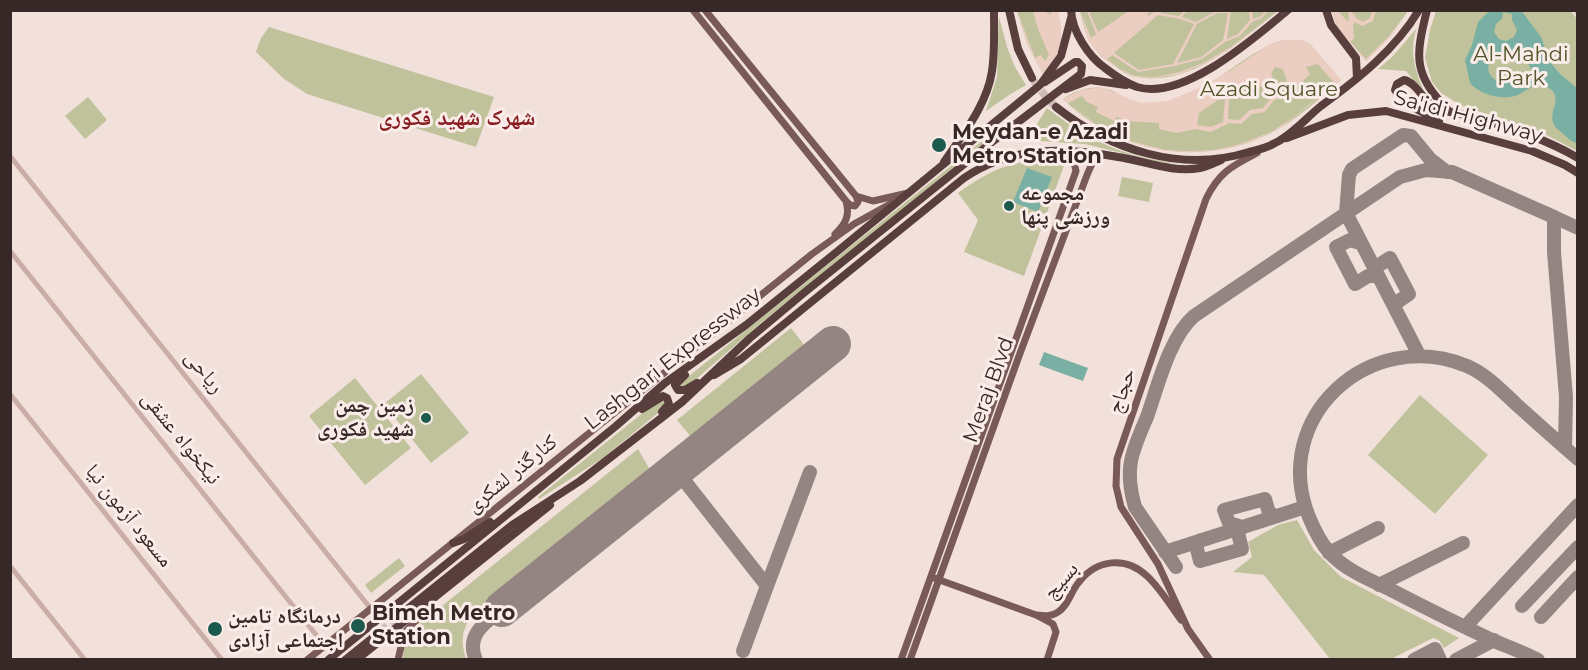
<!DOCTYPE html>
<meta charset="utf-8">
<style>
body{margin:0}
#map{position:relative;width:1588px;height:670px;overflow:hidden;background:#f2e1db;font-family:Montserrat,sans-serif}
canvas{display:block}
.frame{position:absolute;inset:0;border:12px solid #372828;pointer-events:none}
</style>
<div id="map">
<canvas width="1588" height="670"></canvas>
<div class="frame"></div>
</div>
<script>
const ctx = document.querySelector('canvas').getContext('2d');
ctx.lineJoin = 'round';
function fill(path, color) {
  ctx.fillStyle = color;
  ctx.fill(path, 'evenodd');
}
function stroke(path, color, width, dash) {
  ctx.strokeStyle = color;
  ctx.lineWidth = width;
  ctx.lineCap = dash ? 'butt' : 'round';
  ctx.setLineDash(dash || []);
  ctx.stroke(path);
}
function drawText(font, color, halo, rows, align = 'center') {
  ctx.font = font + ' Montserrat,"Noto Naskh Arabic",sans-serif';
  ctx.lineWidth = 6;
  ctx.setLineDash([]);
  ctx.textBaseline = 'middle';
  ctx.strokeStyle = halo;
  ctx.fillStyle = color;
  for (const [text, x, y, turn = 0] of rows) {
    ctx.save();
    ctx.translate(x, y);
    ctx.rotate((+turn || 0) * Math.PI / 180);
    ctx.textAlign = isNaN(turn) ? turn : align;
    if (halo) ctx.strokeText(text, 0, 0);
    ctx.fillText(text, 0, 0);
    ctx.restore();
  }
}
fill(new Path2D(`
 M1017 11H1058C1063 35 1061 55 1043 74L1027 44Z
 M1080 11H1278C1239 42 1191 87 1136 77 1125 75 1116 67 1108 61 1089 47 1085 34 1080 11Z
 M1332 11H1408L1390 37 1366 61 1337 26Z
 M1436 11H1571L1578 20 1577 151 1541 132 1462 106 1441 93 1432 82 1425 58 1430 30Z
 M999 17 1008 50 1015 67 1026 85 1009 95 986 111 997 77Z
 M269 27 494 97 476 147 307 94 284 79 256 52 261 38Z
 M1417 28C1408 49 1416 76 1426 95L1406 71 1378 69 1392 57Z
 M1283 40H1301L1310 44 1341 80C1319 99 1297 120 1271 133 1202 168 1118 154 1063 99 1077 89 1095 84 1111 90 1121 95 1130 102 1141 103 1148 104 1157 103 1164 102 1209 96 1242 52 1283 40Z
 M88 97 107 120 85 139 65 116Z
 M1047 108C1099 149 1134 159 1199 166L1159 162 1085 144 1040 141 1037 124Z
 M982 141 984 143 761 323 687 387 682 389 679 384Z
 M1062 158 1065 163 1024 276 964 252 978 220 958 193C997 165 1014 161 1062 158Z
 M1122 177 1153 183 1149 202 1118 196Z
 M791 328 805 346 691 437 677 420Z
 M421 374 469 433 431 463 384 404Z
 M355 378 411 448 365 485 309 416Z
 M1420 395 1488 455 1435 514 1368 455Z
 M659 400 665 401 664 408 603 458 539 499 538 497Z
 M638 449 650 470 471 616C461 633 461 641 466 659L403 660 404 645 412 630Z
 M1297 520 1314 550 1341 577 1459 638 1444 648 1439 640 1433 638 1391 659H1330L1264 575 1233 572 1252 557 1248 542 1278 525Z
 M399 558 405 566 371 593 365 585Z`), '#c0c29b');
fill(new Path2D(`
 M1017 11 1035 58 1041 55 1045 61 1049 55 1038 29 1033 11H1044L1051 15V11H1058L1061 27V42L1056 56 1043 74 1027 44Z
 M1080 11 1091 38 1096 34 1087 11H1089L1098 32 1129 11H1152L1147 14 1148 16 1155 11H1163L1161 13 1179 16 1184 11H1187L1182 17 1196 22 1216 11H1231L1227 39 1238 34 1250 20 1249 11H1252L1253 19 1261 16 1265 11H1268L1262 18 1252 22 1240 36 1225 42 1202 59 1174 66 1138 72 1112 55 1107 59 1120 69 1135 76 1156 77 1180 72 1205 62 1231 47 1278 11 1232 48 1206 63 1180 74 1156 78 1135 77 1120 70 1101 57 1088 40ZM1217 13H1228L1223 40 1201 57 1177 63 1197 24ZM1158 15 1180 19 1194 24 1173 64 1139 70 1114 53Z
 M1332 11H1338L1348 22 1349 18 1348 11H1352L1354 17V11L1356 18 1363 22 1370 18 1372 12 1370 11H1379L1375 13 1373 21 1362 26 1355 22 1353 25 1354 38 1350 42 1366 59 1389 36 1408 11 1390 37 1366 61 1349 42 1337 26Z
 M1283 40H1301L1310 44 1341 80 1282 127 1260 138 1237 146 1214 151 1189 152 1165 151 1142 146 1119 138 1097 127 1063 99 1081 90 1101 87 1140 103 1168 101 1201 87 1231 70 1270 44ZM1318 64 1335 84 1291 119 1271 132 1237 145 1214 150 1189 151 1165 150 1131 141 1098 126 1068 103 1082 96 1087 102 1098 107 1096 112 1114 121 1117 117 1123 121 1159 123V129L1177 133 1195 129 1211 132 1229 123 1241 124 1252 114 1265 112 1274 100 1285 98 1292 86 1302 82 1310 74 1306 67ZM1275 67 1283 69 1288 84 1283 94 1272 97 1263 108 1250 110 1239 120 1228 119 1229 98 1243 88 1250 87V90L1259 88 1260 86H1264L1273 76 1271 74ZM1225 99 1223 122 1211 127 1197 125 1199 113 1218 100Z`), '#ebcdc2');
fill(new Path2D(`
 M1489 11H1520L1523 13 1541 37 1550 62 1560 74 1577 88V143C1571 142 1567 137 1562 133 1559 130 1554 127 1553 122 1549 110 1566 93 1544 86 1535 83 1526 91 1518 95 1502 101 1481 95 1470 83L1465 60 1472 45 1478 22ZM1503 12 1512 14V20L1517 30 1514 37 1506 41 1499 39 1494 32 1496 24 1502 19ZM1499 54 1510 55 1516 64 1522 62 1529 65 1533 73 1530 81C1523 86 1517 85 1512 78L1501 82C1485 78 1484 60 1499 54Z
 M1027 168 1052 177 1038 212 1013 202Z
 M1044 352 1088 368 1083 381 1039 365Z`), '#79b0a3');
stroke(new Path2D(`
 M1554 217 1578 228
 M1360 243 1350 240 1336 247 1355 284 1368 276H1377L1376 267 1390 258 1409 294 1396 303
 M1419 355 1346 213 1349 175 1352 169 1403 135 1411 136 1430 159 1447 172
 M676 470 767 586 743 651
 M1201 540 1196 545 1200 561 1242 549 1238 533 1242 527 1229 523 1224 510 1265 499 1269 513 1276 516
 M1165 552 1305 507
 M1329 553 1378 528
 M1176 567 1135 507C1131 493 1128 476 1131 461 1134 446 1141 431 1147 417 1158 386 1169 338 1194 316L1400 177 1426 170 1452 172 1554 217V252L1566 397 1565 448
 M1379 585 1463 543
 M767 586 810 472
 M1522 606 1578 547
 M1541 617 1578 577
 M1465 627 1578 505
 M476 660C465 635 485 623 502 609
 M1414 660 1435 649 1440 660
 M1456 660 1494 640
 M1538 660C1523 652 1508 647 1492 640 1458 624 1424 607 1391 590 1370 580 1345 570 1329 552 1321 543 1314 529 1309 517 1269 417 1370 326 1467 366 1486 374 1502 391 1517 405 1537 423 1557 441 1578 459`), '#948482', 14);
stroke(new Path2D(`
 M502 609 833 344`), '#948482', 36);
stroke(new Path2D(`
 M1034 81 1046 97 1056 107
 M381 631 396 618`), '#cdbcb7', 8, [8, 4]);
stroke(new Path2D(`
 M1576 10 1578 13
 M10 156 371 609
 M10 251 325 646
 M10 394 222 660
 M10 566 85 660`), '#cbada7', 5);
stroke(new Path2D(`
 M693 10 846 201C850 215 846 224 835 234
 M705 10 856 196 873 201 908 193
 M846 201 850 205 855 206 858 202 856 196
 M934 578 1036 615 1053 624 1056 632 1047 660
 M1036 615C1044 616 1051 617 1058 612 1068 606 1071 591 1079 582 1097 559 1126 556 1147 576 1160 588 1170 605 1181 620
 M307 660 812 254 854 224 892 203
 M398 660 404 633 433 603
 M901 660 1076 171 1073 158 1062 151
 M910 660 1019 356 1087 175 1094 159 1102 156
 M1210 660 1188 629 1158 564 1121 507 1116 486 1117 459 1206 199C1219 172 1232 166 1257 153`), '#795a58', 7);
stroke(new Path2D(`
 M1009 10 1018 49 1032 78
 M1071 10C1072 31 1088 56 1105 68 1114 75 1126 83 1137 87 1184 101 1254 38 1288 10
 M1326 10 1331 25 1356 58 1357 78
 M1427 10C1415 58 1413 74 1449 111
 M1066 89 1090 80 1126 85
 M1056 107C1110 150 1181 173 1249 152 1258 150 1267 148 1275 143 1292 135 1306 118 1321 106 1358 79 1395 50 1419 10
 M1439 122 1403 101 1395 90 1397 84 1404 80C1418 83 1424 104 1438 109 1445 112 1453 112 1461 114 1500 124 1543 137 1578 158
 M1287 138 1348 115 1386 111 1532 151 1565 165 1578 173
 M944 162C963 134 987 105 992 71 995 52 994 30 994 10
 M685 375 675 385 678 390H685L697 383
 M714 375 741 359 964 178C1011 146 1064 147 1118 157 1145 161 1172 173 1200 168 1207 167 1214 163 1221 160
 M642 409 663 396 667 398 669 404 662 412
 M453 543 464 539 490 522
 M396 618 512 525 580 481 682 402 750 338 805 292 988 145 1081 74 1082 66 1078 62H1075L1045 82
 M328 660 616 426 665 383 746 325 839 250 1040 85 1061 56 1071 18
 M345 660 381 631
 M356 660 550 505`), '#583f3e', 8);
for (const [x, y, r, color] of [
 [939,145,8,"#1c5a4d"],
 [1009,206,6,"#1c5a4d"],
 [426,418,6,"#1c5a4d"],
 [358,626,8,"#1c5a4d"],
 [215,629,8,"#1c5a4d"]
]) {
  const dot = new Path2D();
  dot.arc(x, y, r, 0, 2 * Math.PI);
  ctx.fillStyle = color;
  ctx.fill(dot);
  stroke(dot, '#faece8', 2);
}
drawText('21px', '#52562b', '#faece8', [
 ["Al-Mahdi",1521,55],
 ["Park",1521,79],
 ["Azadi Square",1269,90]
]);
drawText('21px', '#372828', '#faece8', [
 ["Sa'idi Highway",1468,117,15],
 ["Lashgari Expressway",673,359,-38],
 ["ریاحی",204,372,51],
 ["Meraj Blvd",989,390,-70],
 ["حجاج",1122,391,-71],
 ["نیکخواه عشقی",181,438,51],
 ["کنارگذر لشکری",512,474,-39],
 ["مسعود آزمون نیا",129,516,51],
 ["بسیج",1061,581,-49]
]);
drawText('bold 21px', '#372828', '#faece8', [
 ["Meydan-e Azadi",952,133],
 ["Metro Station",952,157],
 ["مجموعه",1021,194],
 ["ورزشی پنها",1021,218],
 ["زمین چمن",414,406,"right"],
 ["شهید فکوری",414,430,"right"],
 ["Bimeh Metro",372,614],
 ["Station",372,638],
 ["درمانگاه تامین",228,617],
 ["اجتماعی آزادی",228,641]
], 'left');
drawText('bold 22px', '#881e22', '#faece8', [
 ["شهرک شهید فکوری",457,119]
]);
</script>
